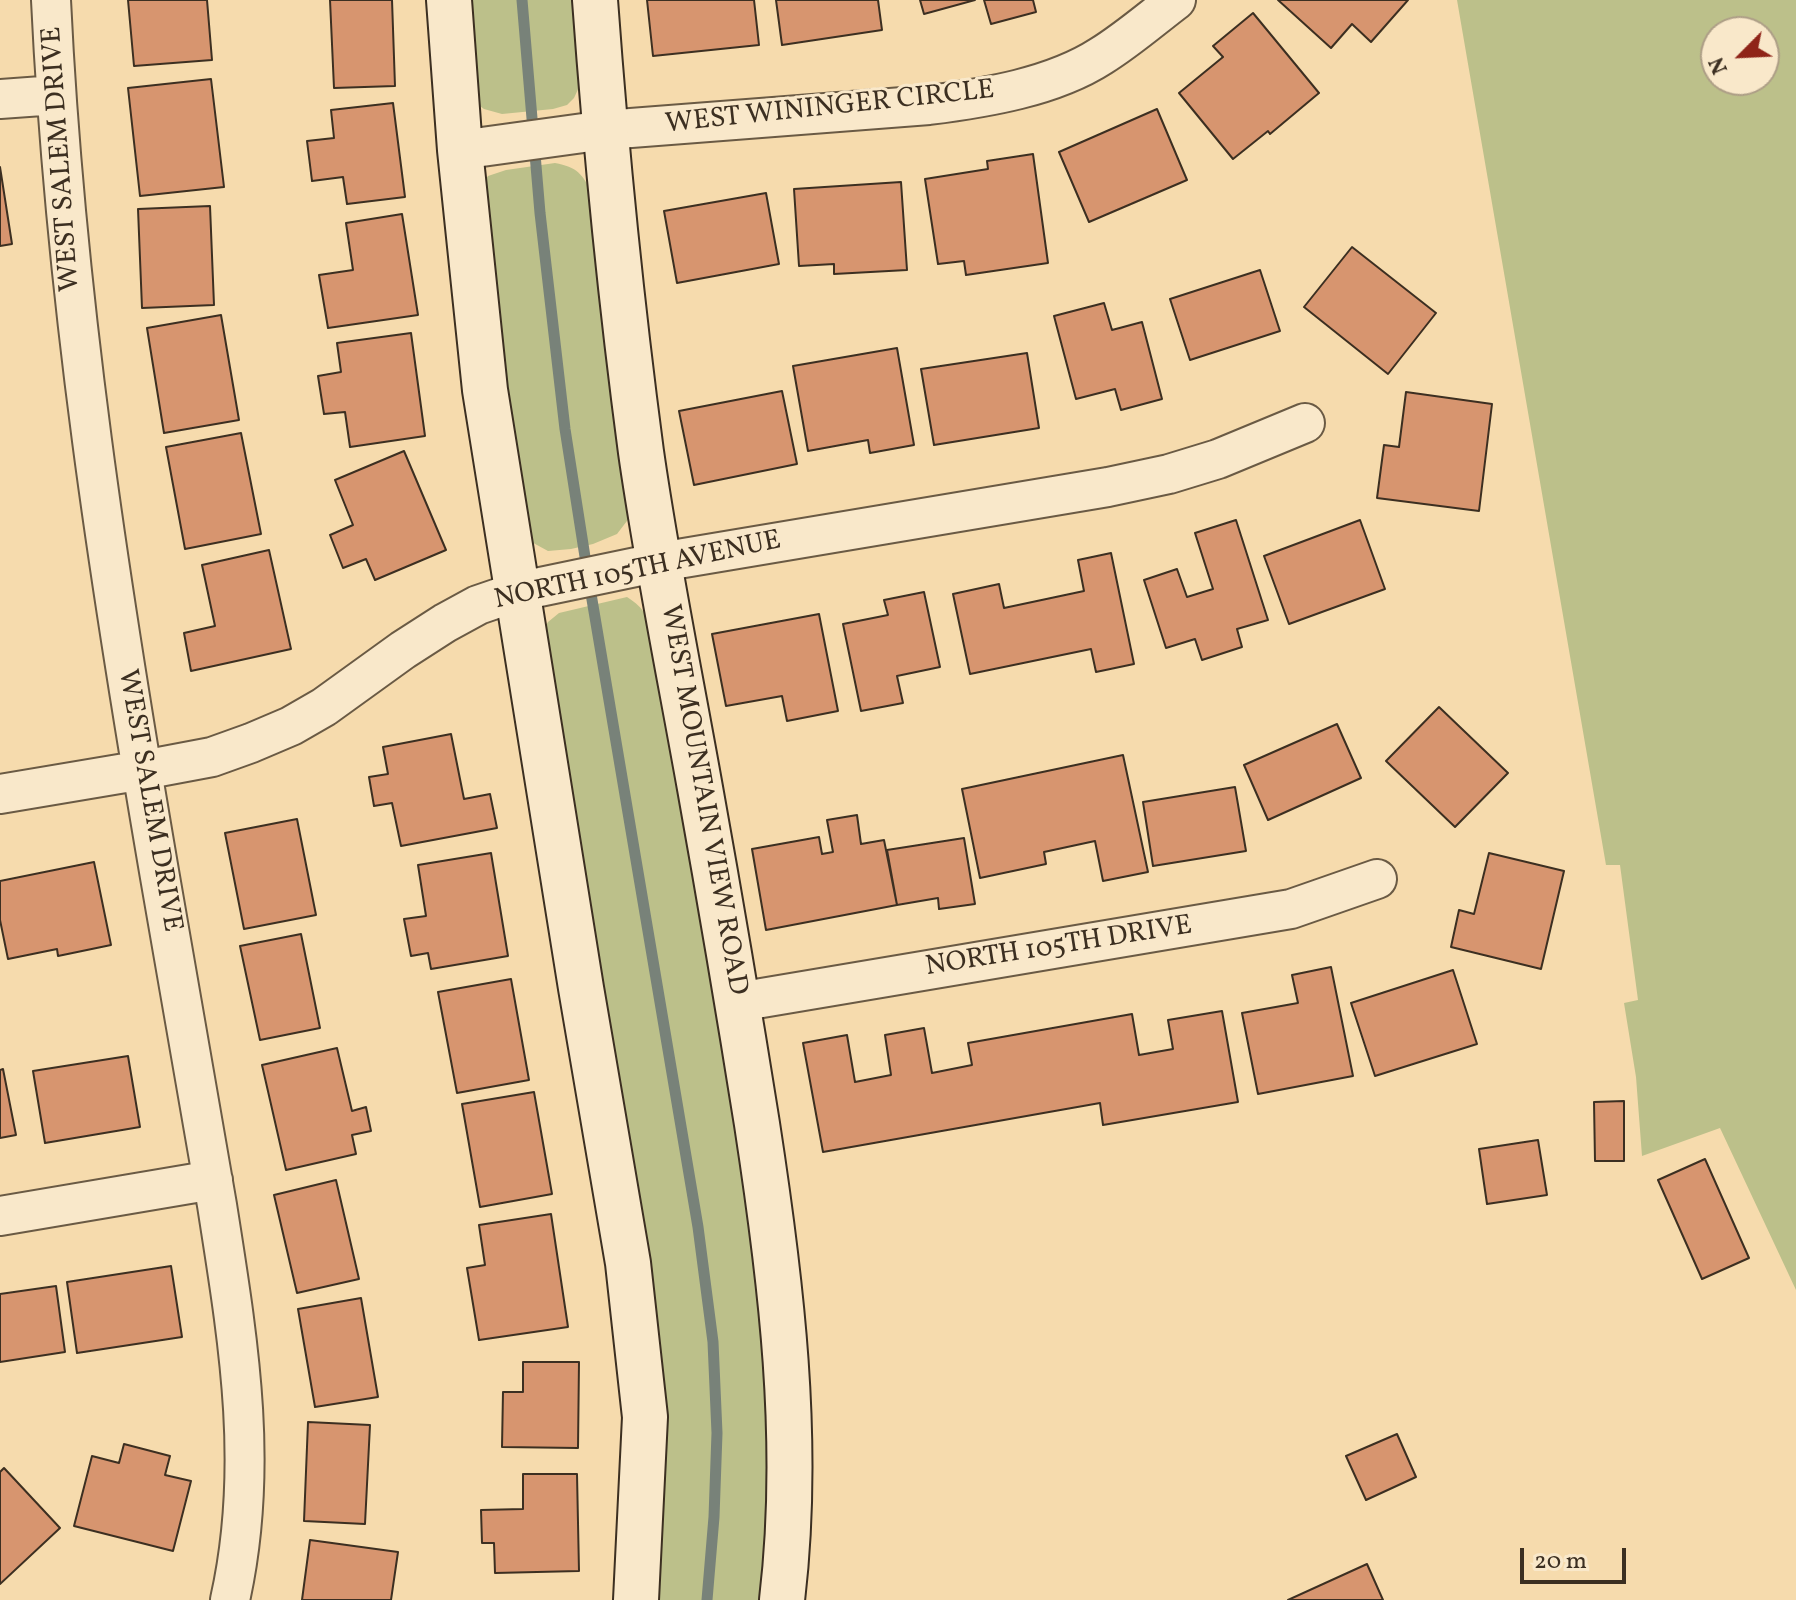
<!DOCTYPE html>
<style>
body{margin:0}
#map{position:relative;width:1796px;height:1600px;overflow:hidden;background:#f6dbad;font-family:Vollkorn,serif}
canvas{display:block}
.north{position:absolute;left:1700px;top:16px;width:80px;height:80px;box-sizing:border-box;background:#f9e8ca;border:2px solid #ad9e86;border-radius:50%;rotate:246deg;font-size:22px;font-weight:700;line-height:32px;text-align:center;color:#3c2f21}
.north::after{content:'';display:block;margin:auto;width:28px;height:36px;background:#8f2418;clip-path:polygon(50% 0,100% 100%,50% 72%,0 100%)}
.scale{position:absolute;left:1520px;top:1548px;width:106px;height:36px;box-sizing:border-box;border:4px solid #3c2f21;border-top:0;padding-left:10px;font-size:24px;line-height:28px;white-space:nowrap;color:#3c2f21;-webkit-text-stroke:6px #f9e8ca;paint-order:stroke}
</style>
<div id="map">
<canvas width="1796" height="1600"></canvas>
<div class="north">N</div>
<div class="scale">20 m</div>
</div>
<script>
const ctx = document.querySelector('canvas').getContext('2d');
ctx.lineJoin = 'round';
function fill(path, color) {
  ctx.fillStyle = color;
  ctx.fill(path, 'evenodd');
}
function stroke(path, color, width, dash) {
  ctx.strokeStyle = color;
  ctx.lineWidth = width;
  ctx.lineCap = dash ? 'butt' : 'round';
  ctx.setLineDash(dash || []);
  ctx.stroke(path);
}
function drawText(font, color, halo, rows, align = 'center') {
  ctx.font = font + ' Vollkorn,serif';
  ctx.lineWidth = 6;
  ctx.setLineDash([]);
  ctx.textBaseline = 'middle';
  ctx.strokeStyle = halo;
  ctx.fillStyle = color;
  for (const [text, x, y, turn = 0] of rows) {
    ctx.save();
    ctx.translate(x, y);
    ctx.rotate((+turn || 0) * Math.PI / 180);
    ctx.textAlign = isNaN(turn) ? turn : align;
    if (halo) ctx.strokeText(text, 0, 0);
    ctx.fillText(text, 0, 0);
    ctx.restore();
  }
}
fill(new Path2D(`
 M465 0H577L580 85 574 98 567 105 553 109 502 114 484 109 477 104Z
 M1457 0H1796V1290L1720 1128 1642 1156 1636 1077 1624 1003 1638 1000 1620 865H1606ZM1716 32H1764V80H1716Z
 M555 163C577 167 583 174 592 194L630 517 617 534 593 544 571 549 548 551 526 539 479 188 488 176 506 170Z
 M627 597C646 609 648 618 654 640L761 1286C768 1390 774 1496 763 1600H649L542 633 548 622 559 613Z`), '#bcc08a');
stroke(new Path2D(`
 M522 0 540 213 565 429 588 576 698 1227 713 1342 717 1433 714 1517 707 1600`), '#788279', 11);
const building = new Path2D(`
 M128 0H207L212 60 134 66Z
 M330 0H392L395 86 334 88Z
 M647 0H754L759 45 653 56Z
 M776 0H878L882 30 782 45Z
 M920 0H975L924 14Z
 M984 0H1033L1036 12 991 24Z
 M1278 0H1408L1371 42 1352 24 1331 48Z
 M1253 13 1319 93 1270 134 1268 131 1233 159 1179 93 1223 57 1213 46Z
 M211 79 224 187 140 196 128 88Z
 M393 103 405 197 347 204 343 177 312 181 307 141 334 138 331 110Z
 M1157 109 1187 180 1089 222 1059 152Z
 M1033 154 1048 263 966 275 964 261 938 264 925 179 988 169 987 161Z
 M0 167 12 244 0 246Z
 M901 182 907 270 834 274V264L799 266 794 189Z
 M766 193 779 264 677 283 664 211Z
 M210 206 214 305 142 308 138 209Z
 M402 214 418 315 328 328 319 275 353 270 346 223Z
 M1352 247 1436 313 1388 374 1304 307Z
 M1260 270 1280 331 1190 360 1170 299Z
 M1104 303 1112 330 1142 322 1162 399 1121 410 1115 389 1076 399 1054 316Z
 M221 315 239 420 164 433 147 328Z
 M411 333 425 436 350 447 345 412 324 414 318 376 341 372 337 343Z
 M897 348 914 445 870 453 868 440 808 451 793 366Z
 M1027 353 1039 428 934 445 921 369Z
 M782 391 797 464 694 485 679 411Z
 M1406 392 1492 404 1479 511 1377 498 1384 445 1399 447Z
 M241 433 261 534 185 549 166 447Z
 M404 451 446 550 375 580 366 559 343 568 330 535 353 525 335 480Z
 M1236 520 1268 620 1237 629 1242 647 1202 660 1195 639 1166 648 1144 580 1177 569 1187 597 1213 589 1195 533Z
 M1360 520 1385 589 1289 624 1264 556Z
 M269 550 291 649 191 671 184 633 215 626 202 565Z
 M1111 553 1134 664 1096 672 1091 649 970 674 953 594 999 584 1004 608 1084 591 1078 560Z
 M924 592 940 667 897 676 903 703 861 711 843 624 888 615 884 600Z
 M819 614 838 711 787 721 782 696 726 706 712 634Z
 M1439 707 1508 773 1455 827 1386 761Z
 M1337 724 1361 778 1268 820 1244 765Z
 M451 734 464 799 490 794 497 828 401 846 392 803 374 806 369 777 388 774 383 747Z
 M1123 755 1148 872 1103 881 1095 841 1044 852 1046 864 980 878 962 789Z
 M1235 787 1246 851 1153 866 1143 802Z
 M857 815 861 844 884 840 897 905 766 930 752 849 819 837 822 854 833 852 827 820Z
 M297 819 316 915 244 929 225 833Z
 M964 838 975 904 939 909 938 898 897 905 887 850Z
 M491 853 508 956 431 969 428 953 411 956 404 919 426 916 418 865Z
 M1489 853 1564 871 1541 969 1451 947 1459 910 1474 914Z
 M94 862 111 945 58 956 57 949 8 959 0 920V881Z
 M301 934 320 1028 260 1040 240 946Z
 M1331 967 1353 1076 1258 1094 1242 1013 1298 1003 1292 975Z
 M1453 970 1477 1044 1375 1076 1351 1003Z
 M511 979 529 1080 457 1093 438 992Z
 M1222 1011 1238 1102 1103 1125 1100 1103 823 1152 803 1043 847 1035 855 1082 891 1075 885 1035 924 1028 932 1073 972 1065 968 1043 1132 1014 1139 1055 1173 1049 1168 1020Z
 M337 1048 352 1111 366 1107 371 1131 352 1135 356 1154 286 1170 262 1065Z
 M128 1056 140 1127 45 1143 33 1071Z
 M3 1069 16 1135 0 1138V1070Z
 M534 1092 552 1194 480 1207 462 1104Z
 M1624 1101V1161H1595L1594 1102Z
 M1538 1140 1547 1195 1487 1204 1479 1149Z
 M1705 1159 1749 1258 1702 1279 1658 1180Z
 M336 1180 359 1279 297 1293 274 1195Z
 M551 1214 568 1327 479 1340 467 1268 485 1265 479 1225Z
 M171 1266 182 1337 77 1353 67 1282Z
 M56 1286 65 1352 0 1362V1294Z
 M361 1298 378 1397 315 1407 298 1309Z
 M523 1362H579L578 1448 502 1447 503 1392H523Z
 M308 1422 370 1425 365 1524 304 1521Z
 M1397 1434 1416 1477 1366 1500 1346 1456Z
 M124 1444 170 1456 165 1475 191 1481 173 1551 74 1526 92 1456 119 1463Z
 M4 1468 60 1528 0 1584V1472Z
 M523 1474H577L579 1571 495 1573 494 1543H482L481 1510 523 1509Z
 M310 1540 398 1552 391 1600H302Z
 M1367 1564 1383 1600H1288Z`);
fill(building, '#d7956f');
stroke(building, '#3c2f21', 2);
const street = new Path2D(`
 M51 0C65 296 110 586 160 877 179 987 199 1096 217 1205 238 1339 260 1466 230 1600
 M0 99 56 95
 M460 150 605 130 929 105C985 98 1053 87 1101 56 1127 40 1151 19 1176 0
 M0 794 143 770 212 757 251 743 291 726 324 707 403 650 445 623 478 605 516 592 660 562 1108 487 1169 474 1218 459 1305 423
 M738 1002 1291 909 1377 879
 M0 1216 213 1180`);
const secondary = new Path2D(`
 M449 0 460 150 485 390 581 988 628 1263 645 1417 636 1600
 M595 0C606 151 621 302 641 452 657 564 680 676 700 788 720 899 739 1011 757 1124 781 1280 801 1442 782 1600`);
stroke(street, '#6a5a44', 42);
stroke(secondary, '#3c2f21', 48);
stroke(street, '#f9e8ca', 38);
stroke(secondary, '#f9e8ca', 44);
drawText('28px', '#3c2f21', '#f9e8ca', [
 ["WEST WININGER CIRCLE",830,109,-6],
 ["WEST SALEM DRIVE",63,159,-94],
 ["NORTH 105TH AVENUE",638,572,-12],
 ["WEST MOUNTAIN VIEW ROAD",702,800,80],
 ["WEST SALEM DRIVE",148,801,80],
 ["NORTH 105TH DRIVE",1059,948,-9]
]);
</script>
